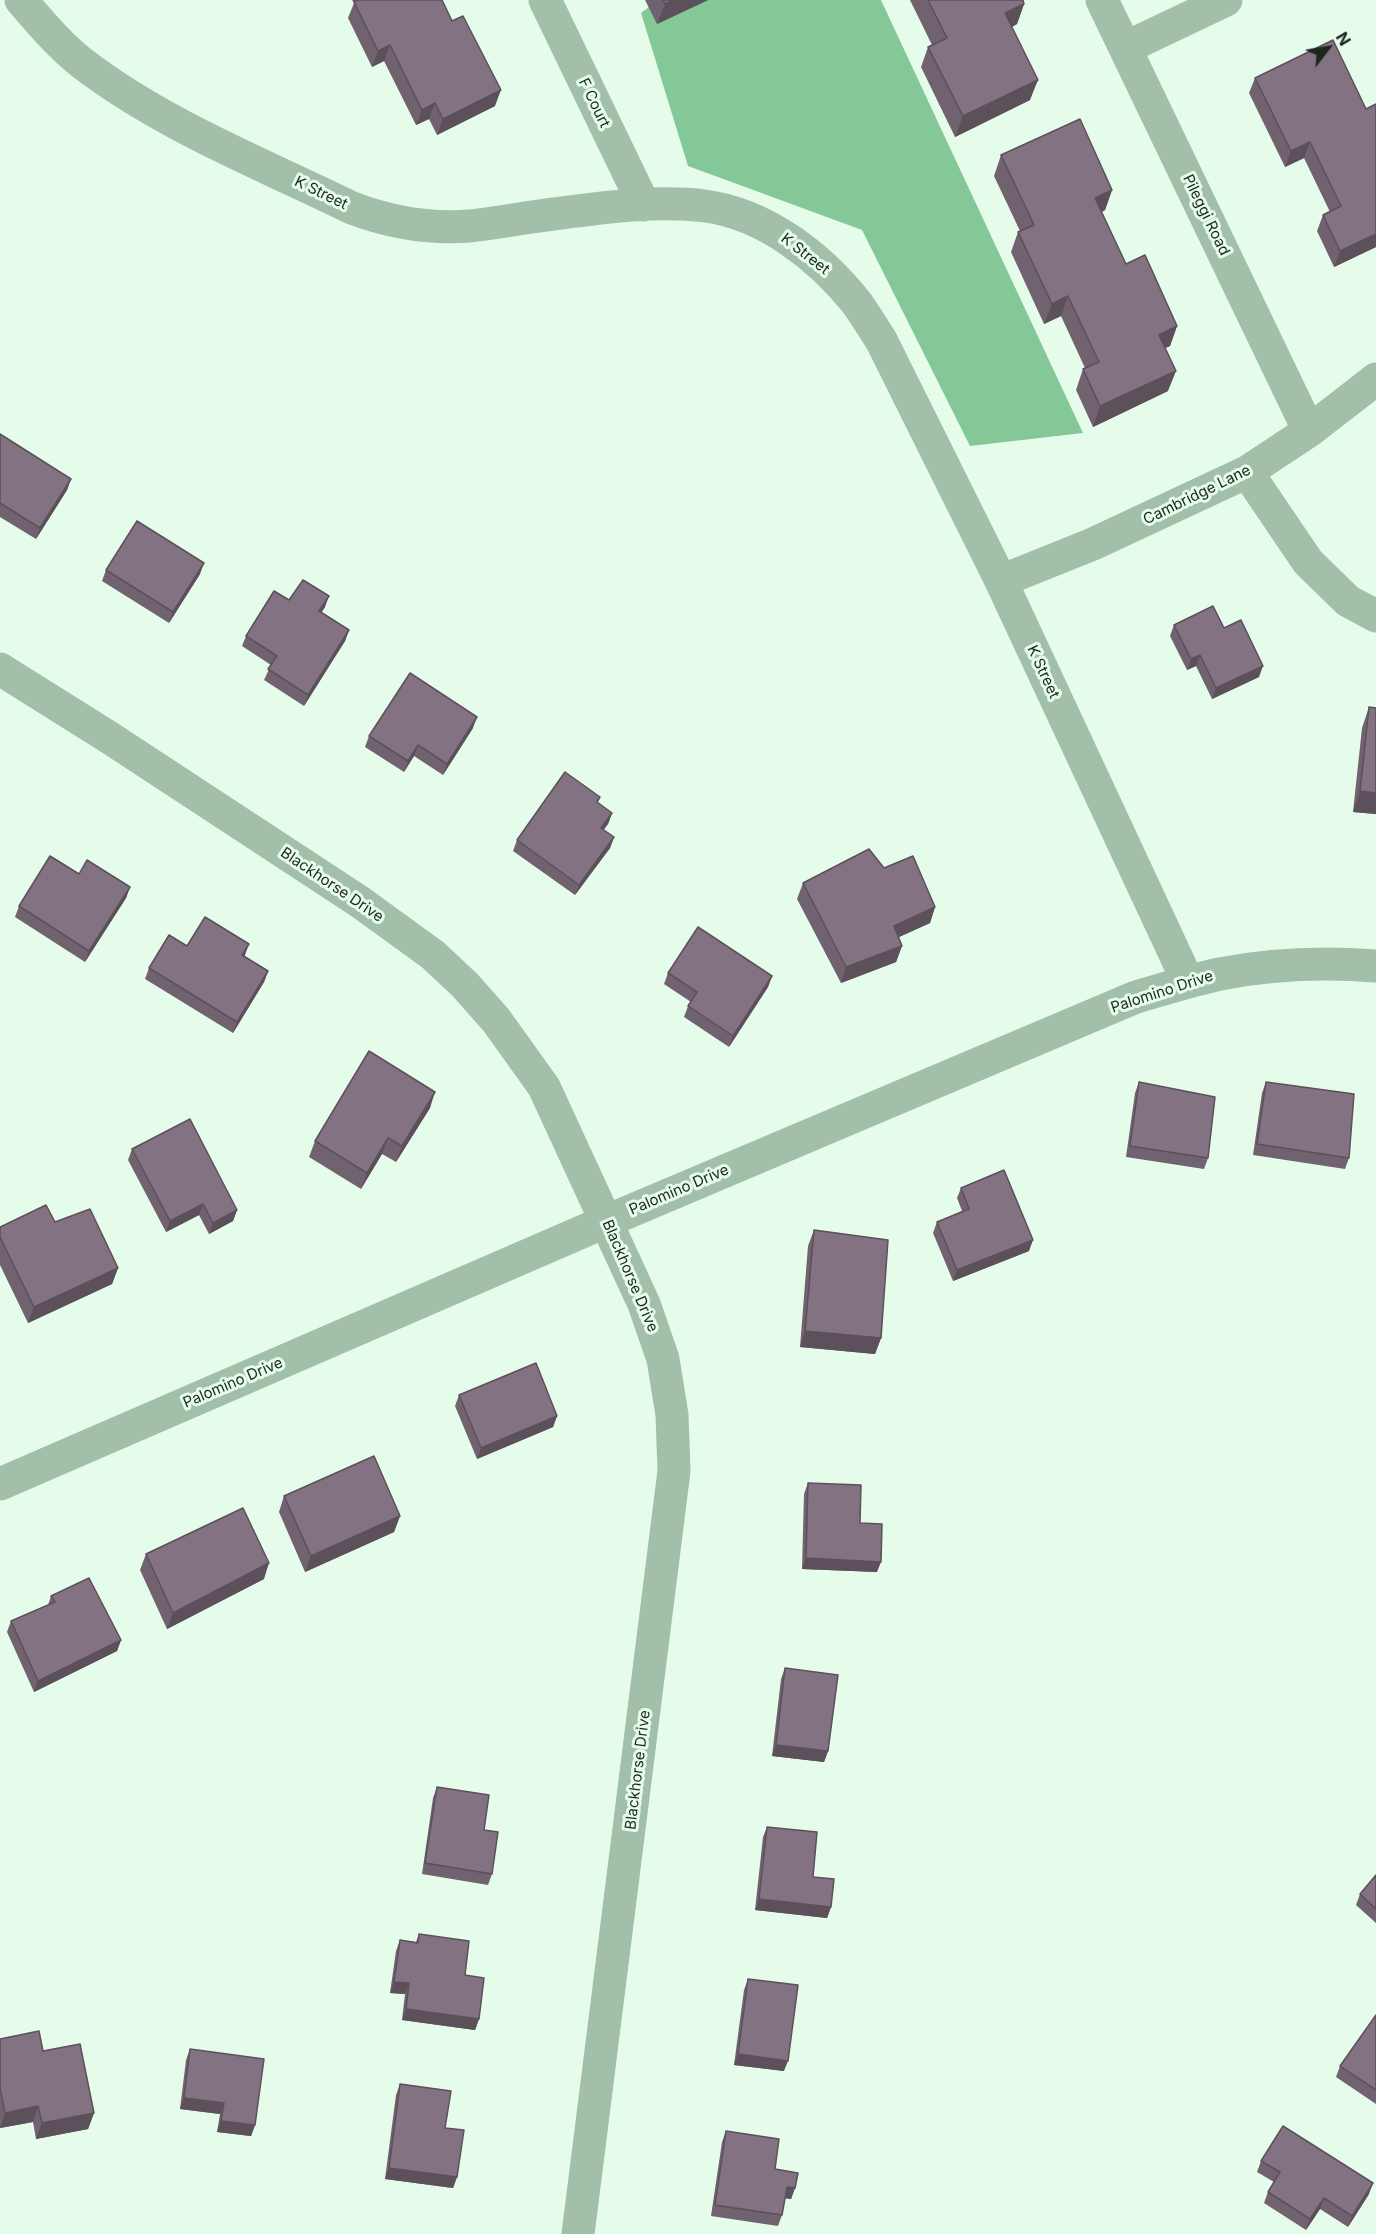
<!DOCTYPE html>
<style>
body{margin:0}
#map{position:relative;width:1376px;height:2234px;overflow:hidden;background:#e6fceb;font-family:Inter,sans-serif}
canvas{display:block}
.north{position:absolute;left:1298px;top:18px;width:60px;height:60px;-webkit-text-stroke:4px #e6fceb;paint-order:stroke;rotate:59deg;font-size:16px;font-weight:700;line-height:24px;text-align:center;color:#1d251f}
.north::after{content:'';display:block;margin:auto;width:21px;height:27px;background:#1d251f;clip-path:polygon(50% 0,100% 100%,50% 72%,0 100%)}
</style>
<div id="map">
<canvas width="1376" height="2234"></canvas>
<div class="north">N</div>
</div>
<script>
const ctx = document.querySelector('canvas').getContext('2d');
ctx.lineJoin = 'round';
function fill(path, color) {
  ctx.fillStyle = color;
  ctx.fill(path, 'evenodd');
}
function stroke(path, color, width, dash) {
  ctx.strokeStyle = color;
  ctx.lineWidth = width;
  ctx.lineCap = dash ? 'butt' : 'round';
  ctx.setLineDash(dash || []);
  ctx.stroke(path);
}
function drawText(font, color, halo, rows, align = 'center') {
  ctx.font = font + ' Inter,sans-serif';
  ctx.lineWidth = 6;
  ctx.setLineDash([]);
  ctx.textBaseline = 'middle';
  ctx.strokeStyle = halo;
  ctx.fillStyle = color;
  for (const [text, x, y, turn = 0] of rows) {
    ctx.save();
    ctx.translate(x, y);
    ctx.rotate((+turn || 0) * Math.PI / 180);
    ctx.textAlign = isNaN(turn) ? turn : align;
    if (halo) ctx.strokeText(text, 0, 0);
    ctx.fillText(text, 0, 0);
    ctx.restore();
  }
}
fill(new Path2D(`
 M658 0H881L1083 433 970 446 862 230 688 166 641 13Z`), '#85c898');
stroke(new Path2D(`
 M21 0C40 22 59 45 82 63 161 124 262 164 352 208 389 222 430 229 469 226 490 224 511 220 532 217 587 210 650 199 705 206 765 214 819 256 856 302 865 314 873 328 881 340L1001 581 1188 982
 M545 0 644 205
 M1102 0 1309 431
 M1125 48 1226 0
 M1247 472 1308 562 1348 601 1376 616
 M1001 581 1093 544 1247 472 1309 431 1376 379
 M0 669 110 738 360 902 433 955 465 985 496 1020 544 1087 644 1304 663 1359 672 1415 674 1471 578 2234
 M0 1484 607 1221 1136 997C1164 989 1192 980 1220 974 1271 964 1324 962 1376 966`), '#a2bfa9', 33);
fill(new Path2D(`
 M352 0H442L495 106 437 135 429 119 416 125 384 61 372 67 348 18 354 3Z
 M645 0H708L657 24Z
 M910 0H1023L1024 4 1017 24 1012 27 1030 100 955 137 921 67 928 47 932 45Z
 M1255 78 1366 109 1376 247 1334 267 1317 231 1323 215 1330 212 1304 158 1285 167 1249 93Z
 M1001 155 1112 190 1105 210 1102 212 1126 264 1177 326 1170 346 1165 348 1168 391 1093 427 1076 390 1083 369 1085 368 1061 316 1044 324 1011 252 1018 232 1020 231 994 176Z
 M0 434 71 479 67 490 36 539 0 517Z
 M106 570 200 574 169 623 102 581Z
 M289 600 325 607 321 613 349 630 345 641 304 706 264 680 271 665 242 646 246 636Z
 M1174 625 1224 628 1259 677 1212 699 1196 666 1187 670 1170 636Z
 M1369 707 1376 814 1353 812 1362 728Z
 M473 728 443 775 414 756 404 772 365 747 369 736Z
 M598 803 612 813 608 824 603 829 614 837 610 848 575 895 513 851 517 840Z
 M884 868 935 907 930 923 899 937 902 946 896 962 841 983 797 899 803 883Z
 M79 874 130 887 126 898 85 962 15 917 19 906Z
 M187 946 245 955 244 957 268 971 264 982 233 1033 145 979 149 968Z
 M668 973 772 976 768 987 729 1047 684 1017 688 1006 691 1002 664 984Z
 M1139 1082 1208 1158 1204 1169 1126 1157 1135 1093Z
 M1266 1082 1349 1158 1345 1169 1253 1155 1262 1093Z
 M430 1108 396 1162 382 1154 361 1189 309 1157 315 1141Z
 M132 1149 237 1210 233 1221 209 1234 199 1215 166 1232 128 1160Z
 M961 1188 1029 1251 953 1281 933 1233 937 1222 962 1211 957 1198Z
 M55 1222 118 1268 112 1284 28 1323 0 1265V1227Z
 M814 1230 881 1338 875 1354 800 1347 808 1246Z
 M459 1395 557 1416 553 1427 477 1459 455 1406Z
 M808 1483 860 1523 877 1572 802 1569 804 1494Z
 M284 1496 400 1516 394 1532 305 1572 279 1512Z
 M146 1554 264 1579 167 1629 140 1570Z
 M51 1596 121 1640 117 1651 34 1692 7 1632 11 1621 48 1605Z
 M785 1668 828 1751 824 1762 772 1756 781 1679Z
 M437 1787 484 1830 492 1874 488 1885 422 1874 433 1798Z
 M767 1827 813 1877 831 1907 827 1918 755 1910 763 1837Z
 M1376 1875V1923L1356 1905 1360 1894Z
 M419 1934 465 1975 479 2019 475 2030 402 2020 405 1994 390 1993 396 1951 400 1940 416 1942Z
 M748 1979 784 2071 734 2065 744 1990Z
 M1376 2015V2104L1336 2077 1340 2066Z
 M0 2039 43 2051 94 2113 88 2129 36 2139 33 2122 0 2128Z
 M190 2049 255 2125 251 2136 217 2132 220 2114 180 2109 186 2060Z
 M400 2084 445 2128 457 2177 453 2188 385 2179 396 2095Z
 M726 2131 775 2169 795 2188 791 2199 785 2198 782 2215 778 2226 711 2216 722 2142Z
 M1261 2161 1369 2194 1348 2227 1320 2209 1306 2230 1264 2203 1268 2192 1274 2182 1257 2172Z`), '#716270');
fill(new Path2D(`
 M673 0H708L657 24 665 4Z
 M1024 4 1017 24 998 34 1005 13Z
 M390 45 384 61 372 67 378 51Z
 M1038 80 1030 100 955 137 963 116Z
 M501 90 495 106 437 135 443 119Z
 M435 103 429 119 416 125 422 110Z
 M1310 142 1304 158 1285 167 1291 151Z
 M1112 190 1105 210 1088 218 1095 198Z
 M1376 234V247L1334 267 1340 251Z
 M1068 296 1061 316 1044 324 1052 304Z
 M1177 326 1170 346 1151 355 1159 335Z
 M1176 371 1168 391 1093 427 1100 406Z
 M71 479 67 490 36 539 40 528Z
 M204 563 200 574 169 623 173 612Z
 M329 596 325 607 315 622 319 611Z
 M349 630 345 641 304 706 308 695Z
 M1200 655 1196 666 1187 670 1191 659Z
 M1263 666 1259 677 1212 699 1216 688Z
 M477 717 473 728 443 775 447 764Z
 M418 745 414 756 404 772 408 761Z
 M1360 791 1376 793V814L1353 812Z
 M612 813 608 824 597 839 601 828Z
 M614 837 610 848 575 895 579 885Z
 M130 887 126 898 85 962 89 951Z
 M935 907 930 923 888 942 894 926Z
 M249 944 245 955 238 966 242 955Z
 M902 946 896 962 841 983 846 967Z
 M268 971 264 982 233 1033 237 1022Z
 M772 976 768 987 729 1047 733 1036Z
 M435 1092 430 1108 396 1162 402 1146Z
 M388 1138 382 1154 361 1189 367 1173Z
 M203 1204 199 1215 166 1232 170 1221Z
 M237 1210 233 1221 209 1234 213 1223Z
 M1033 1240 1029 1251 953 1281 957 1270Z
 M118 1268 112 1284 28 1323 34 1307Z
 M805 1331 881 1338 875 1354 800 1347Z
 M557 1416 553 1427 477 1459 481 1448Z
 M400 1516 394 1532 305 1572 311 1556Z
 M806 1558 881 1562 877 1572 802 1569Z
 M269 1563 264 1579 167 1629 173 1613Z
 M121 1640 117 1651 34 1692 38 1681Z
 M776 1745 828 1751 824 1762 772 1756Z
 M759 1899 831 1907 827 1918 755 1910Z
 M394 1982 409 1983 405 1994 390 1993Z
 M406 2009 479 2019 475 2030 402 2020Z
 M738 2054 788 2061 784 2071 734 2065Z
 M184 2098 224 2103 220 2114 180 2109Z
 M38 2106 33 2122 0 2128 5 2113Z
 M94 2113 88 2129 36 2139 42 2123Z
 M221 2121 255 2125 251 2136 217 2132Z
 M389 2168 457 2177 453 2188 385 2179Z
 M1373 2183 1369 2194 1348 2227 1352 2216Z
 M787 2187 795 2188 791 2199 783 2198Z
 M1324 2198 1320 2209 1306 2230 1310 2219Z`), '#5c505b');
const building = new Path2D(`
 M358 0H442L452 21 463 16 501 90 443 119 435 103 422 110 390 45 378 51 354 2Z
 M663 0H673L665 4Z
 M928 0H1023L1024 4 1005 13 1038 80 963 116 928 47 947 38Z
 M1333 40 1366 109 1376 104V234L1340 251 1323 215 1341 206 1310 142 1291 151 1255 78Z
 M1080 119 1112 190 1095 198 1126 264 1145 255 1177 326 1159 335 1176 371 1100 406 1083 369 1099 362 1068 296 1052 304 1018 232 1034 225 1001 155Z
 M0 434 71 479 40 528 0 503Z
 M137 521 204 563 173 612 106 570Z
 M303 580 329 596 319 611 349 630 308 695 268 669 277 656 246 636 274 591 289 600Z
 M1213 606 1224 628 1241 620 1263 666 1216 688 1200 655 1191 659 1174 625Z
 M410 673 477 717 447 764 418 745 408 761 369 736Z
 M1369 707 1376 708V793L1360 791Z
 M565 772 600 797 597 802 612 813 601 828 614 837 579 885 517 840Z
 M869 849 884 868 913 856 935 907 894 926 902 946 846 967 803 883Z
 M50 856 79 874 87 860 130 887 89 951 19 906Z
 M205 917 249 944 242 955 268 971 237 1022 149 968 169 935 187 946Z
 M698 927 772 976 733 1036 688 1006 697 992 668 973Z
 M369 1051 435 1092 402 1146 388 1138 367 1173 315 1141Z
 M1139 1082 1215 1097 1208 1158 1130 1146Z
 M1266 1082 1354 1094 1349 1158 1257 1144Z
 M190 1119 237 1210 213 1223 203 1204 170 1221 132 1149Z
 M1004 1170 1033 1240 957 1270 937 1222 969 1209 961 1188Z
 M46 1205 55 1222 90 1209 118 1268 34 1307 0 1237V1227Z
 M814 1230 888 1240 881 1338 805 1331Z
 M536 1363 557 1416 481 1448 459 1395Z
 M374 1456 400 1516 311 1556 284 1496Z
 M808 1483 861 1485 860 1523 882 1524 881 1562 806 1558Z
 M243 1508 269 1563 173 1613 146 1554Z
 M89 1578 121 1640 38 1681 11 1621 55 1602 51 1596Z
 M785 1668 838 1675 828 1751 776 1745Z
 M437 1787 489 1795 484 1830 498 1832 492 1874 425 1863Z
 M767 1827 817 1832 813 1877 834 1879 831 1907 759 1899Z
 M1376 1875V1909L1360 1894Z
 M419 1934 469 1941 465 1975 484 1978 479 2019 406 2009 409 1983 394 1982 400 1940 418 1943Z
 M748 1979 798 1985 788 2061 738 2054Z
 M1376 2015V2090L1340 2066Z
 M39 2031 43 2051 80 2044 94 2113 42 2123 38 2106 5 2113 0 2088V2039Z
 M190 2049 264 2059 255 2125 221 2121 224 2103 184 2098Z
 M400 2084 451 2091 445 2128 464 2130 457 2177 389 2168Z
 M1283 2126 1373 2183 1352 2216 1324 2198 1310 2219 1268 2192 1280 2172 1261 2161Z
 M726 2131 779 2139 775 2169 798 2173 795 2188 787 2187 782 2215 715 2205Z`);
fill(building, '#837282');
stroke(building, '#5c505b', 1.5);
drawText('15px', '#1d251f', '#e6fceb', [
 ["F Court",594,103,64],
 ["K Street",321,193,26],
 ["Pileggi Road",1206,215,64],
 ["K Street",805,254,38],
 ["Cambridge Lane",1197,495,-26],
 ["K Street",1043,672,65],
 ["Blackhorse Drive",332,885,34],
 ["Palomino Drive",1162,992,-18],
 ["Palomino Drive",679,1190,-23],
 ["Blackhorse Drive",630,1276,67],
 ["Palomino Drive",233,1383,-23],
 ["Blackhorse Drive",638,1770,-83]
]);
</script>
